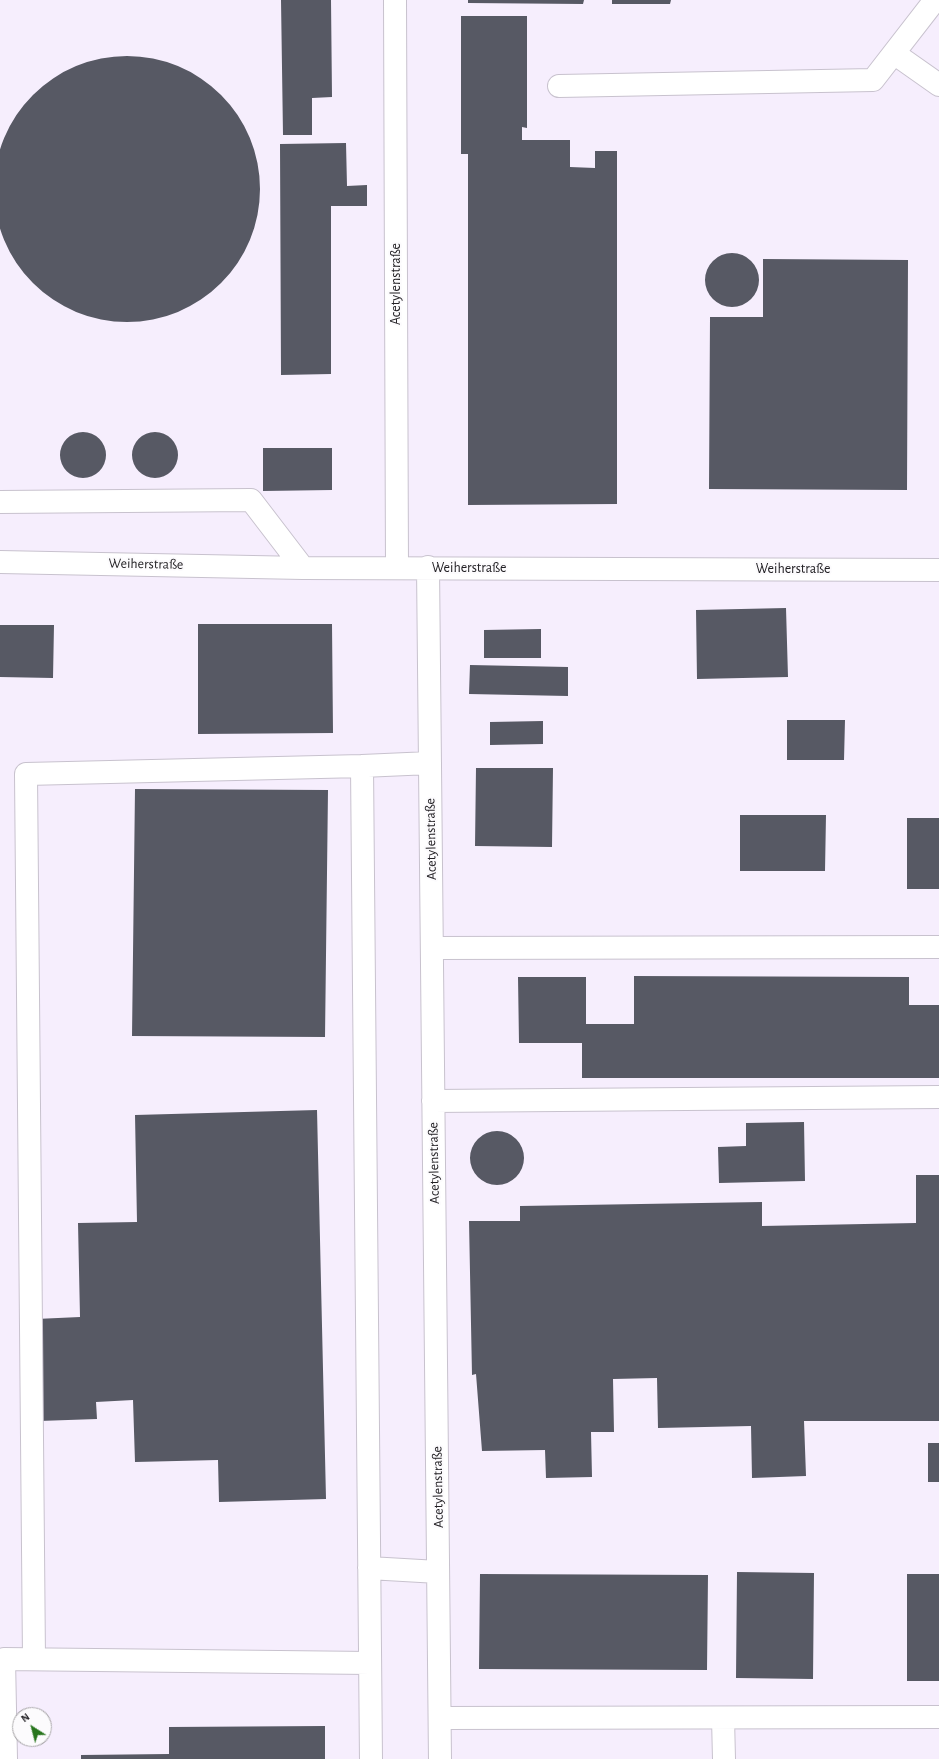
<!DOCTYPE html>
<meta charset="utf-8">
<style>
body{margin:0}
#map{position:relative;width:939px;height:1759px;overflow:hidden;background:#fcfbfd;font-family:"Alegreya Sans",sans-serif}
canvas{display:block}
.north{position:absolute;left:12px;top:1707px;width:40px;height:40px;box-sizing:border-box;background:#fcfbfd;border:1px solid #a5a3a6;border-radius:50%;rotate:324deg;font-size:11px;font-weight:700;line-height:16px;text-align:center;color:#222024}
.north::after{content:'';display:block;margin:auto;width:14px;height:18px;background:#28751d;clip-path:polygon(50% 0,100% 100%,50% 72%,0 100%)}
</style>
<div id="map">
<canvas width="939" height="1759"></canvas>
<div class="north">N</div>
</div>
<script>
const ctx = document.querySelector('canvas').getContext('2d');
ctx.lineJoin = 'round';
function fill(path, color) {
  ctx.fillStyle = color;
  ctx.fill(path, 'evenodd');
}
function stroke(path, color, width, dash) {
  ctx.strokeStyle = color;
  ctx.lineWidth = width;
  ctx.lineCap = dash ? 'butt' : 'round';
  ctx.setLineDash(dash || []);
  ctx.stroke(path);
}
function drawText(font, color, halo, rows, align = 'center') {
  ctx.font = font + ' "Alegreya Sans",sans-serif';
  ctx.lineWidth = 4;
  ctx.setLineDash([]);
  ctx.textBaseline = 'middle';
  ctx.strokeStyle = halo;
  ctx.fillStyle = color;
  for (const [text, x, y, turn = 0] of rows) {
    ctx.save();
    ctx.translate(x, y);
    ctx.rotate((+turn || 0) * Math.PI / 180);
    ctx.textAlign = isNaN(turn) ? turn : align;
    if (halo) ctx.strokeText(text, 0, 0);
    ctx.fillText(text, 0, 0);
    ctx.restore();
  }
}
fill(new Path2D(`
 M0 0H939V1759H0ZM20 1715H44V1739H20Z`), '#f6eefd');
fill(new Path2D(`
 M281 0H331L332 97 312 98V135H283Z
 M468 0H584L583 4 468 3Z
 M612 0H671L670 4H612Z
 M461 16H527V128L522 127V140H570V167L595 168V151H617V504L468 505V154H461Z
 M-6 189a133 133 0 1 1 266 0a133 133 0 1 1-266 0Z
 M346 143 347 186 367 185V206H331V374L281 375 280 144Z
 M705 280a27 27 0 1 1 54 0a27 27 0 1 1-54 0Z
 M763 259 908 260 907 490 709 489 710 317H763Z
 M132 455a23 23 0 1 1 46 0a23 23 0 1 1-46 0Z
 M60 455a23 23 0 1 1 46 0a23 23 0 1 1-46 0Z
 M263 448H332V490L263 491Z
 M786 608 788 677 697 679 696 610Z
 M198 624H332L333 733 198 734Z
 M0 625H54L53 678 0 677Z
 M541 629V658H484V630Z
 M470 665 568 667V696L469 694Z
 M787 720H845L844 760H787Z
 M543 721V744L490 745V722Z
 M476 768H553L552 847 475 846Z
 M135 789 328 790 325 1037 132 1036Z
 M740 815H826L825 871H740Z
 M907 818H939V889H907Z
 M634 976 909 977V1005H939V1078H582V1043H519L518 977H586V1024H634Z
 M317 1110 326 1499 219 1502 218 1460 135 1462 133 1400 96 1402 97 1419 39 1421 36 1319 80 1317 78 1223 137 1222 135 1115Z
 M804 1122 805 1181 719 1183 718 1147 746 1146V1123Z
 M470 1158a27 27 0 1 1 54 0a27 27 0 1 1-54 0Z
 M916 1175H939V1421H804L806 1476 752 1478 751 1426 658 1428 657 1378 613 1379 614 1432H591L592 1477 546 1478 545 1450 482 1451 476 1374 472 1375 469 1221H520V1206L762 1202V1226L916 1223Z
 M928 1443H939V1482H928Z
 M737 1572 814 1573 813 1679 736 1678Z
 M480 1574 708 1575 707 1670 479 1669Z
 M907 1574H939V1681H907Z
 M325 1726V1759H81V1755L169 1754V1727Z`), '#575964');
const minor = new Path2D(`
 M395 0 397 567
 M895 54 939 85
 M559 86 873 80 935 0
 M0 502 251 500 303 568
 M0 562 303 568 939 570
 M428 567 440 1759
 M432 948 939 947
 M433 1101 939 1097
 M369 1568 438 1572
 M34 1659 26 774 362 766
 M440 1718 939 1717
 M723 1718 724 1759
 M6 1759 4 1659 370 1663
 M371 1759 362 766 430 763`);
stroke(minor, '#c8c2ce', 24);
stroke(minor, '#fff', 22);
drawText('14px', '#222024', '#fcfbfd', [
 ["Acetylenstraße",396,284,-90],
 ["Weiherstraße",146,564,1],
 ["Weiherstraße",469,568],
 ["Weiherstraße",793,569],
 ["Acetylenstraße",431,839,-91],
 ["Acetylenstraße",434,1163,-91],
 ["Acetylenstraße",438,1487,-91]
]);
</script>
